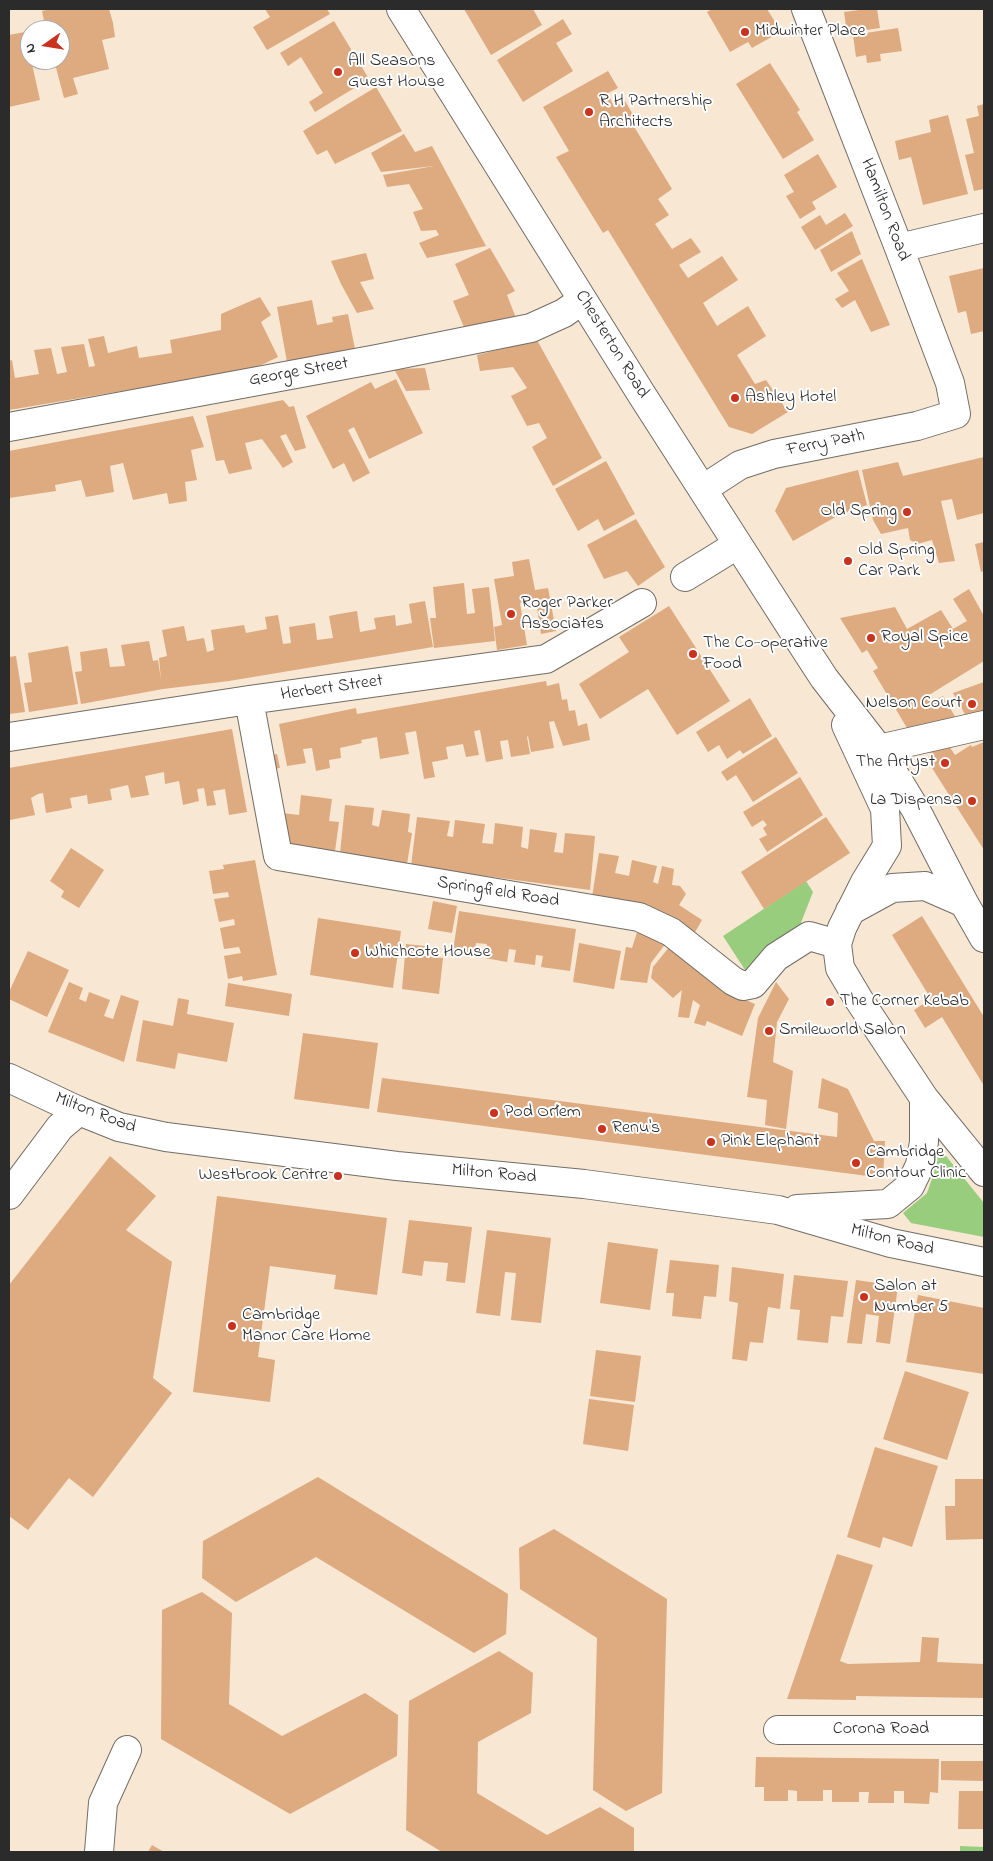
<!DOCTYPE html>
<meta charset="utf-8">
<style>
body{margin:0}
#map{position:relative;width:993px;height:1861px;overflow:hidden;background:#f7e7d3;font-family:"Indie Flower",sans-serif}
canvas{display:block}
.frame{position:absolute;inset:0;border:10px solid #2b2b2b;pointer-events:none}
.north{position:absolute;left:20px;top:20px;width:50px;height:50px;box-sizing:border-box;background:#fff;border:1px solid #aaa;border-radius:50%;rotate:257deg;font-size:14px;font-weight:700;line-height:20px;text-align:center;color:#2b2b2b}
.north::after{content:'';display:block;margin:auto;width:18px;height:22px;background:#c8321e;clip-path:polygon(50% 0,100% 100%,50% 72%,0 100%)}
</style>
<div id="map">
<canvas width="993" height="1861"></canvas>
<div class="frame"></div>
<div class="north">N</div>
</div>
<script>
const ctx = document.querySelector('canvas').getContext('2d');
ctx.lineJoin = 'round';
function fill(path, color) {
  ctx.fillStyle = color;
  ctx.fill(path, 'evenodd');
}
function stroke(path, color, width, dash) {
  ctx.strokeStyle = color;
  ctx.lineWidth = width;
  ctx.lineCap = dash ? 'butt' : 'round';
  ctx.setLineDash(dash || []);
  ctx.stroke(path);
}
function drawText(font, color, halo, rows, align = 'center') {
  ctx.font = font + ' "Indie Flower",sans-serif';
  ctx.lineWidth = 4;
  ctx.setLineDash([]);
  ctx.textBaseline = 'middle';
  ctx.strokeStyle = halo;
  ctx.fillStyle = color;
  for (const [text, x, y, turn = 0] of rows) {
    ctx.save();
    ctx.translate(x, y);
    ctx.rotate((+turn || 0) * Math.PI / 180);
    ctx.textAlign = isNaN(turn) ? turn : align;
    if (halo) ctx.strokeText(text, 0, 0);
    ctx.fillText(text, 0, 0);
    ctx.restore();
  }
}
fill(new Path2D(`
 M806 881 813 892 793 943 747 973 723 936Z
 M942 1151 984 1203V1237L911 1223 903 1213 927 1193 935 1170 937 1153Z
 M960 1846 984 1847V1852H960Z`), '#98cd7e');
fill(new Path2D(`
 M51 9H109L113 23 115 37 102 40 109 69 73 78 78 94 64 98 54 60H60V30H46L42 11Z
 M265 9H327L330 14 267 50 253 27 270 17Z
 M464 9H533L542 25 491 55Z
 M712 9H767L777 25 771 29 775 35 752 48 748 42 730 52 707 12Z
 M867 9H877L880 28 847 33 844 12Z
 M563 19 572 34 556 43 573 71 523 102 497 60Z
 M334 21 369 79 315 112 309 102 323 93 301 57 288 66 280 53Z
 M898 28 902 51 880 54 881 61 867 63 866 55 856 57 853 35Z
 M30 31V60H39L40 63 32 64 40 100 9 107V35Z
 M770 63 800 110 797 112 814 140 783 159 736 84Z
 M608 71 618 88 608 93 614 107 625 101 635 118 630 120 672 189 658 199 669 215 655 224 672 249 691 238 701 252 679 265 688 278 722 256 738 280 703 303 717 326 748 306 766 336 737 355 755 384 766 380 788 412 752 434 729 427 608 230 603 233 556 157 569 151 543 107Z
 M376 87 402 131 335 164 327 150 317 155 303 131Z
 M984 104V189L974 191 965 155 974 153 966 119 979 116 977 106Z
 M948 115 968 194 923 205 911 157 899 160 895 141 931 132 929 120Z
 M404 134 415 152 432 146 486 246 427 258 419 243 439 235 436 230 421 231 413 212 423 209 409 184 387 187 383 175 434 166 381 172 371 153Z
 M818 154 837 187 812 202 816 209 800 219 786 196 794 192 784 175Z
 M845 213 853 226 815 250 801 227 820 215 826 225Z
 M852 231 861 254 831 272 820 250Z
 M490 248 515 291 507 295 516 318 466 332 453 301 469 295 455 264Z
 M366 253 374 279 360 282 374 309 357 313 341 284 331 261Z
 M862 259 890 325 871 332 855 300 842 308 835 299 849 291 837 273Z
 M984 268V331L971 334 966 311 958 313 949 276Z
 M260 297 271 315 261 322 278 357 253 369 9 410V361L12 360 15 378 39 374 34 350 51 348 57 374 67 372 61 347 84 344 89 367 95 366 88 339 104 336 108 353 137 346 139 358 172 353 170 340 221 330V314Z
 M312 300 317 325 333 322 332 317 348 314 355 349 287 362 277 307Z
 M537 340 602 458 553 486 532 447 547 438 539 423 527 426 511 396 527 388 513 367 480 371 477 355Z
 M425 368 430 390 406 391 394 369Z
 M396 379 423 433 369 459 354 427 348 430 370 473 353 482 344 463 333 469 306 416 371 382 375 389Z
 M283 400 289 407 294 406 306 448 295 451 286 434 280 436 293 462 283 468 262 439 245 443 252 469 229 474 224 460 216 461 206 416Z
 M193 416 204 447 191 450 197 480 185 482 187 501 169 504 167 493 133 500 123 463 110 466 114 492 86 497 81 480 55 485 56 491 9 498V451Z
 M984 457V513L957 520 952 499 941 501 955 561 939 563 932 540 917 544 910 540 908 528 881 534 873 520 862 470 898 462 903 476Z
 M606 461 635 514 604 531 598 519 578 531 555 489Z
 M858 470 867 505 839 515 793 541 775 511 786 488Z
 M636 519 665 567 638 586 627 571 604 579 587 545Z
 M984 542V571L981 572 975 544Z
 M529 559 535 590 548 588 556 631 541 634 536 601 520 603 527 645 497 650 494 627 502 625 494 579 514 576 512 562Z
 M464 583 467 614 475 613 472 589 489 587 495 641 434 648 430 618H436L433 587Z
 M969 589 984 616V661L929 695 933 701 943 696 957 720 910 733 873 671 878 668 867 650 862 653 840 618 895 607 907 629 941 610 953 629 967 621 953 599Z
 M425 601 433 647 229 681 163 689 81 704 75 672 82 671 80 652 107 648 110 667 125 666 121 645 149 641 153 661 158 660 161 680 159 658 167 656 162 630 184 626 187 641 204 638 207 652 214 650 211 630 244 625 246 633 267 629 265 617 278 615 283 644 291 643 289 627 315 623 317 640 333 638 329 616 339 614 357 611 360 632 376 629 374 618 395 615 396 626 412 623 409 604Z
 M669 606 730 701 677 735 648 689 600 719 579 684 629 652 619 637Z
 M68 646 78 704 29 712 24 683 32 682 28 653Z
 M16 656 25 712 9 714V657Z
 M546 681 547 686 559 683 562 700 567 699 569 711 575 710 578 726 587 723 590 740 563 746 554 721 549 722 554 748 531 752 528 736 527 737 530 754 511 757 508 740 500 741 503 759 486 762 480 730 474 731 479 755 466 757 463 744 446 747 448 759 432 762 435 777 424 779 416 731 405 733 409 754 380 759 377 737 361 740 362 743 340 748 341 758 329 760 330 768 316 771 312 748 303 749 306 763 287 766 279 724 356 708 357 714Z
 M984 682V715L967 718 953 693Z
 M750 698 772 736 743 754 740 750 727 759 719 745 708 752 696 732Z
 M232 729 247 812 229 815 225 789 213 791 216 805 207 806 204 788 197 789 199 801 183 805 179 781 165 784 164 772 145 776 149 795 131 798 128 785 110 789 112 800 88 804 87 795 70 798 72 808 46 813 43 793 38 794 31 798 35 815 10 820 9 818V768Z
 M776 737 798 773 753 802 736 775 727 781 721 772Z
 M984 742V850L927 760 931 751 949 746 955 755 971 745 972 747Z
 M277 754 280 768 267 770 264 756Z
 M800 777 823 815 767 852 759 839 767 835 763 828 767 825 763 820 752 827 743 812Z
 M301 795 332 799 329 821 339 822 335 851 279 844 283 813 299 815Z
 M345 805 374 808 372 825 379 827 382 810 410 814 408 832 412 833 407 864 340 853Z
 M417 817 450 821 447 836 453 837 455 820 485 824 482 843 493 844 495 823 523 827 521 847 528 849 530 829 557 833 554 852 563 853 565 833 595 836 590 890 411 866Z
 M826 817 850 853 764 909 741 872Z
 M71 848 104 870 79 908 61 897 64 891 50 881Z
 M599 853 619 856 615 873 629 876 632 860 657 866 653 882 658 884 662 866 674 869 672 885 680 886 686 894 679 905 702 920 694 934 592 897Z
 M255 860 277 975 243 981 242 976 228 979 224 956 241 953 239 947 224 949 220 928 235 925 234 919 219 922 214 899 229 897 228 892 213 894 209 871 224 869 223 865Z
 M433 901 457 906 452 933 428 929Z
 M459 911 576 929 570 971 541 967 543 956 536 955 535 965 514 962 516 950 509 949 507 962 485 958 487 944 476 943 474 954 453 951Z
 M922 916 984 1017V1086L942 1017 925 1028 914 1010 931 999 892 935Z
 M318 918 401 931 393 988 310 975Z
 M638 929 669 939 651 963 647 983 620 980 626 947 632 948Z
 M579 943 621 951 614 989 573 982Z
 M406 944 425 946 424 956 443 958 439 994 402 989Z
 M670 946 720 989 755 1004 742 1036 707 1021 705 1026 694 1023 700 1005 693 1000 689 1018 678 1017 682 990 673 998 651 978 653 967Z
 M28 951 69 970 47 1017 9 999V992Z
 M69 982 83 988 79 999 86 1002 89 992 110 1000 104 1016 113 1019 121 995 139 1001 124 1062 48 1032Z
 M776 982 789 999 777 1022 773 1062 793 1071 786 1129 765 1125 767 1100 747 1097 758 1018Z
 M228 983 292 994 289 1016 225 1006Z
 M178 998 189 1000 187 1014 234 1023 227 1062 178 1053 175 1069 136 1061 143 1020 173 1026Z
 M303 1033 378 1043 369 1109 294 1099Z
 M382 1078 837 1137 838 1113 818 1108 822 1078 848 1089 874 1141H885L883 1178 377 1112Z
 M110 1156 156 1196 126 1230 172 1262 153 1378 172 1393 93 1497 69 1478 28 1530 9 1516V1285Z
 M217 1196 387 1218 377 1295 334 1289 336 1275 270 1266 258 1357 275 1360 270 1402 193 1392Z
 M409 1220 472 1227 465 1283 446 1281 448 1263 424 1261 422 1276 402 1273Z
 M487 1230 551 1238 541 1323 511 1320 516 1273 505 1272 500 1316 476 1313Z
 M608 1242 658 1249 650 1310 600 1303Z
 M670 1260 719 1265 716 1297 704 1296 701 1319 672 1316 674 1293H666Z
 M732 1267 784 1274 780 1309 768 1307 763 1343 750 1342 747 1361 732 1359 738 1303 729 1301Z
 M794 1275 848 1281 843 1317 831 1316 828 1343 797 1340 800 1310 790 1309Z
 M856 1280 898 1286 890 1344 876 1342 879 1316 866 1314 862 1344 847 1343Z
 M918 1295 984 1308V1374L906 1362Z
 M596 1350 641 1356 635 1402 590 1396Z
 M905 1371 969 1392 947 1460 883 1439Z
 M589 1399 634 1405 628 1451 583 1444Z
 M875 1447 938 1466 912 1547 883 1537 880 1548 847 1537Z
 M318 1477 508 1594 506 1634 474 1653 316 1557 236 1602 202 1578 203 1541Z
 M955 1479H984V1539L946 1540 945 1506H955Z
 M554 1529 667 1599 662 1793 626 1811 593 1790 597 1638 520 1589 519 1548Z
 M837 1554 873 1565 840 1661 848 1664 920 1662 922 1637 939 1638 937 1662 984 1664V1698L856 1696V1700L787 1699Z
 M202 1592 232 1613 229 1704 282 1736 365 1693 398 1715 397 1756 290 1814 161 1739 162 1610Z
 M499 1651 533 1673 531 1713 478 1742 477 1793 547 1835 600 1807 634 1828V1852H442L406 1830 409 1701Z
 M756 1757 939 1759 938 1793 930 1792 929 1804 904 1803V1791H894V1803H868L869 1792H859V1802H832V1790H823V1801H797V1791L788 1790V1801H764V1787H755Z
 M941 1761H984V1781L941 1780Z
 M959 1791H984V1829H958Z
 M152 1845 164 1852H148Z`), '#deaa80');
const street = new Path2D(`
 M899 248 984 228
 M9 427 377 359 531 328 564 313 582 300
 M703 489 740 465 774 454 917 426 956 414 950 383 899 248 806 9
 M685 577 737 545
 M249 700 278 856 639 917 671 932 733 981 743 986 753 984 776 957 809 936 837 944
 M9 737 249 700 546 659 642 603
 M879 749 984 725
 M778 1730H984
 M99 1852 103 1803 127 1750`);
const secondary = new Path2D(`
 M9 1195 60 1127 79 1111`);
const primary = new Path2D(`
 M401 9 642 395 794 632 824 678 879 749 916 810 964 903 984 938
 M846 725 885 809 887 846 865 882 842 928 837 944 840 968 859 1000 924 1098 984 1172
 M850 911 892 888 925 886 964 903
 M9 1078 79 1111 119 1127 166 1137 397 1166 584 1184 778 1210 891 1243 984 1262
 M797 1209 888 1204 910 1186 920 1165 924 1142V1098`);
stroke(street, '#726d66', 30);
stroke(secondary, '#726d66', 30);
stroke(primary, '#726d66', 30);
stroke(street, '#fff', 28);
stroke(secondary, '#fff', 28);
stroke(primary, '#fff', 28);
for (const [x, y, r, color] of [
 [745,32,5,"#c8321e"],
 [338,72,5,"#c8321e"],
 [589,112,5,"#c8321e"],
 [735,398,5,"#c8321e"],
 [907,512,5,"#c8321e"],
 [848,561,5,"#c8321e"],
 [511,614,5,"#c8321e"],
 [871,638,5,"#c8321e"],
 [693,654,5,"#c8321e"],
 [972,704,5,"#c8321e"],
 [945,763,5,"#c8321e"],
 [972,801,5,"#c8321e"],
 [355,953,5,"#c8321e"],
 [830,1002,5,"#c8321e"],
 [769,1031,5,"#c8321e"],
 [494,1113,5,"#c8321e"],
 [602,1129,5,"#c8321e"],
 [711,1142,5,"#c8321e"],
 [856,1163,5,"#c8321e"],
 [338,1176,5,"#c8321e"],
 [864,1297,5,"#c8321e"],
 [232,1326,5,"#c8321e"]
]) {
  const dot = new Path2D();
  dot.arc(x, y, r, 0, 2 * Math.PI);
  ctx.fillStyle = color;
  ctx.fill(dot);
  stroke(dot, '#fff', 2);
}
drawText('18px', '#2b2b2b', '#fff', [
 ["Midwinter Place",755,32],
 ["All Seasons",348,62],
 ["Guest House",348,83],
 ["R H Partnership",599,102],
 ["Architects",599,123],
 ["Ashley Hotel",745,398],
 ["Old Spring",897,512,"right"],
 ["Old Spring",858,551],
 ["Car Park",858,572],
 ["Roger Parker",521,604],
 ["Associates",521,625],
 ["Royal Spice",881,638],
 ["The Co-operative",703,644],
 ["Food",703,665],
 ["Nelson Court",962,704,"right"],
 ["The Artyst",935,763,"right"],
 ["La Dispensa",962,801,"right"],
 ["Whichcote House",365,953],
 ["The Corner Kebab",840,1002],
 ["Smileworld Salon",779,1031],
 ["Pod Orłem",504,1113],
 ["Renu's",612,1129],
 ["Pink Elephant",721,1142],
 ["Cambridge",866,1153],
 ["Contour Clinic",866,1174],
 ["Westbrook Centre",328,1176,"right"],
 ["Salon at",874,1287],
 ["Number 5",874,1308],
 ["Cambridge",242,1316],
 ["Manor Care Home",242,1337]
], 'left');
drawText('18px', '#2b2b2b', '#fff', [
 ["Hamilton Road",884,210,69],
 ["Chesterton Road",611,345,58],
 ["George Street",299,373,-10],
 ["Ferry Path",826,444,-11],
 ["Herbert Street",332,689,-8],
 ["Springfield Road",498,893,9],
 ["Milton Road",95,1114,21],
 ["Milton Road",494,1175,5],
 ["Milton Road",892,1241,14],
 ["Corona Road",881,1730]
]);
</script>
